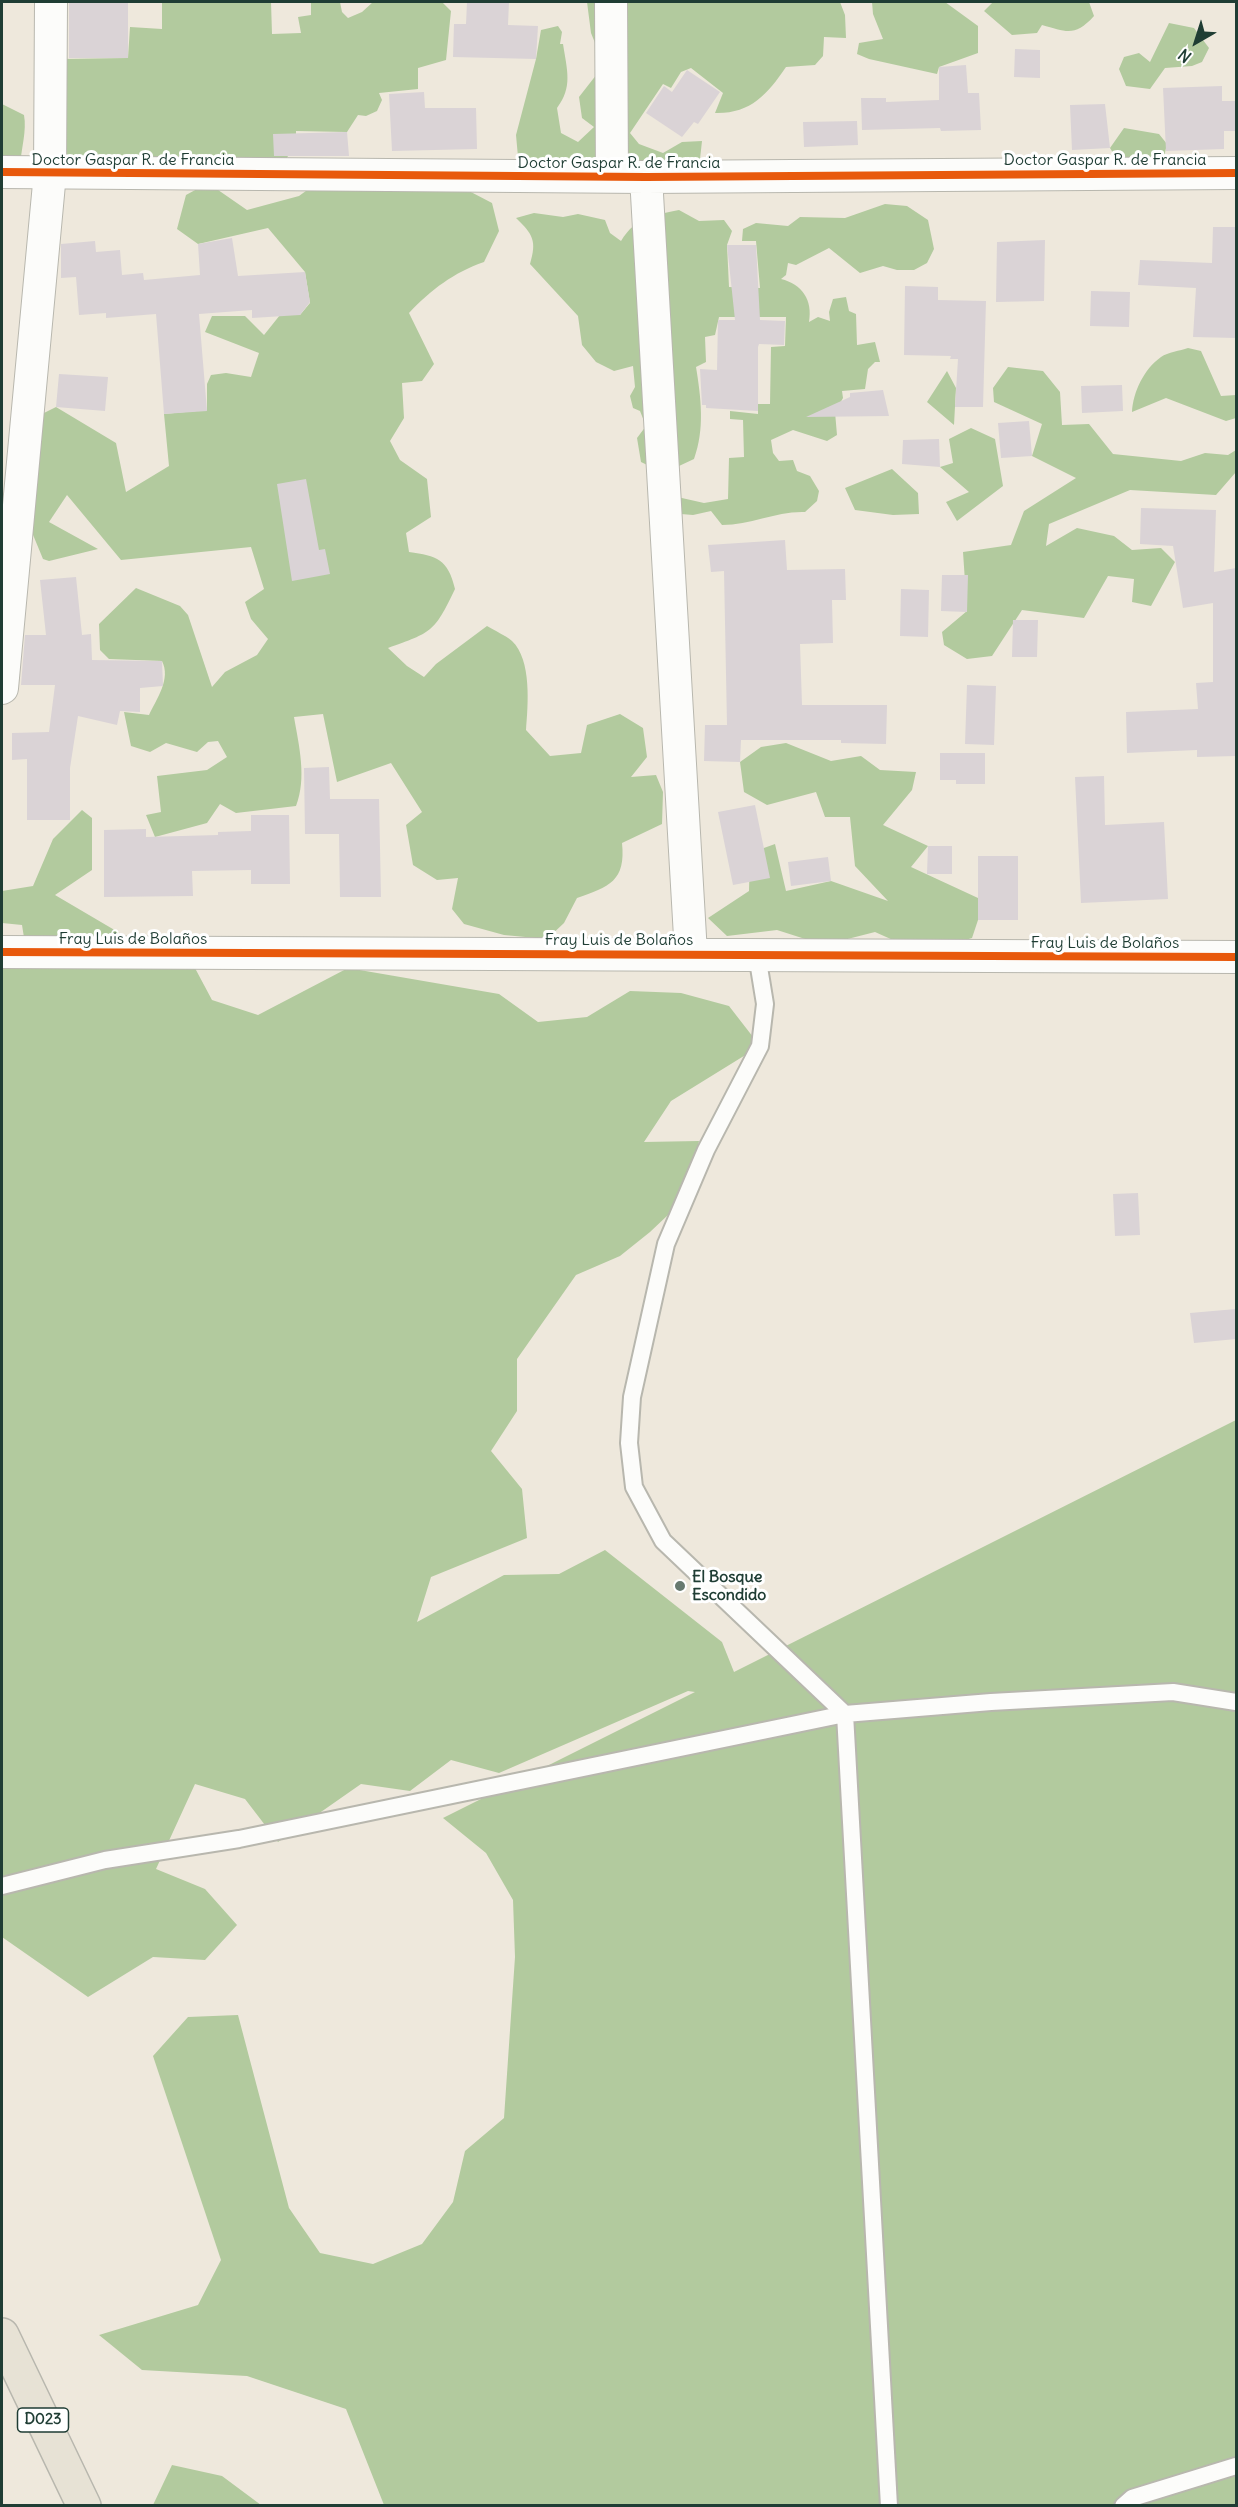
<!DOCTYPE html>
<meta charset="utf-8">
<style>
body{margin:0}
#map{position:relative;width:1238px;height:2507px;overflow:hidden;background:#eee8dc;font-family:Delius,sans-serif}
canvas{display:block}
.frame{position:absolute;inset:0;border:3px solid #1f3d34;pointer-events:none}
.north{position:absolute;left:1166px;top:12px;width:60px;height:60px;-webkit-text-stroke:4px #fff;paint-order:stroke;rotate:219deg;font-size:16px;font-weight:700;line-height:24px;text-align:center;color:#1f3d34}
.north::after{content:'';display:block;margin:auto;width:21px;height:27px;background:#1f3d34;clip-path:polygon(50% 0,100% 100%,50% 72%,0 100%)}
</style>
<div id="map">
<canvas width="1238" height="2507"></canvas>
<div class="frame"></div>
<div class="north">N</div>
</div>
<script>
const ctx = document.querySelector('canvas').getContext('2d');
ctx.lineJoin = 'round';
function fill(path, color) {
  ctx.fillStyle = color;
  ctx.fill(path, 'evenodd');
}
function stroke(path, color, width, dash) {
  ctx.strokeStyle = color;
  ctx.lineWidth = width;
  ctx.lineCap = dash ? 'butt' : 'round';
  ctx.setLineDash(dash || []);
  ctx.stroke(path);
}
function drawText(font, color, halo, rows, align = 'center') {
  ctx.font = font + ' Delius,sans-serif';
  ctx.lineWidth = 6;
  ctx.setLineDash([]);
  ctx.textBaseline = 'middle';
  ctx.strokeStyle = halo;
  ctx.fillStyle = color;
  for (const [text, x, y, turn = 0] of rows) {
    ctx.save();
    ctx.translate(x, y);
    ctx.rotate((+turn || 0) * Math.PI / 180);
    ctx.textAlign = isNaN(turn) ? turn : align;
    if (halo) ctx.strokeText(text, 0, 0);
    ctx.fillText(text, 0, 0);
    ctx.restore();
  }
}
fill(new Path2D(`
 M162 2H271L272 34 301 33 298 17 311 15V2H340L342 12 348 18 362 12 373 2H442L451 11 446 60 418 68V89L379 93 382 100 377 111 366 116 358 115 347 132 296 131V141L280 171 81 165 47 151 62 59 128 58 130 27 162 29Z
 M587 2H840L845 15 846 38 824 37 823 56 815 65 786 67C767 95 750 114 715 113L723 93 691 68 681 72 671 88 663 84 630 133 639 144 663 153 682 142 702 141 699 168 520 179 516 135 536 59 541 30 558 26 562 32 560 44H563C567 70 573 87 557 108L561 133 578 142 594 127 582 118 579 97 604 65 591 33Z
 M872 2H945L978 26V53L939 67 937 74 869 59 857 54 859 43 883 39 873 14Z
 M993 2H1089L1094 16C1075 37 1067 32 1042 25L1037 33 1012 35 984 11Z
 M1169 23 1194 28 1209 48 1202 62 1192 66 1165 68 1150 89 1126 86 1119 69 1124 57 1139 53 1150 62Z
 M2 104 24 115C27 131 21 149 20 167L2 171Z
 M1124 128 1159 134 1167 144 1162 165 1123 169 1110 148Z
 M325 177 446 179 492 203 499 231 484 262C453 273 432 289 409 313L434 364 422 381 402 383 404 418 390 441 400 460 427 479 431 517 406 533 409 552C437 556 448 559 455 589 434 633 432 632 388 648L407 666 424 677 436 664 487 626C495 631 505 635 512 641 532 660 528 705 526 730L550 756 581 753 587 725 620 714 643 728 647 757 631 777 656 775 663 792 662 824 622 843C626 881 609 887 577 898L564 923 547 939 504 935 464 924 452 909 458 878 437 880 413 865 406 825 422 812 391 763 337 782 323 714 294 717C299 746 307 778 296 806L236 813 220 804 207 823 155 837 146 815 161 812 157 776 207 770 227 757 218 741 208 742 197 752 166 743 150 752 131 746 124 712 149 715C157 698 171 679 162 661L109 659 100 650 99 624 136 588 180 606 188 615 212 687 225 672 257 655 268 639 251 619 245 602 264 589 251 547 121 560 67 495 49 522 98 549 49 561 43 559 12 484 10 430 56 407 116 443 126 492 169 466 164 414 207 410V384L211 375 226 373 251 377 259 353 205 332 212 316H245L264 335 280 315H300L310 303 305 272 268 228 198 244 177 229 186 195 208 183 247 210 299 196Z
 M885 204 907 206 928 220 934 249 927 263 914 270H897L883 266 860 273 829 248 796 265 788 263 786 275 781 279C802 284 813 300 809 322L818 317 830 321 829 312 833 299 846 297 849 311 856 314 857 345 875 342 880 362H875L868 369 865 389 842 391 843 398 835 412 837 435 827 441 793 430 771 440 773 453 779 461 793 460 797 471 810 476 819 491 817 501 805 512C776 511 751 525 722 525L711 511 693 515 669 513 673 496 704 503 728 499 729 458 744 457 743 420 730 419V411L758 414V404H770L771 347 785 346 786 317H719L715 335 705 337 706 362 696 367C701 398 705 429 694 459L664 473 641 462 637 438 646 426 640 411 633 408 630 396 635 387 633 366 614 371 596 362 582 345 578 316 530 264C537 241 533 234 516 218L534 213 563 217 578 214 605 220 610 233 621 241C637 216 651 216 679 210L699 221 724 220 732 231 727 245 729 287 760 288 756 241H742L743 229 756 223 788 226 800 217 845 218Z
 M1188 348 1201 351 1221 396 1236 395V418L1226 421 1166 398 1132 412C1133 392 1144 369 1161 357 1168 352 1180 351 1188 348Z
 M1008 367 1043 371 1060 392 1062 425 1089 424 1113 454 1181 461 1205 453 1228 455 1236 450V472L1216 495 1130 490 1049 524 1046 546 1077 528 1114 536 1132 550 1161 548 1175 562 1151 606 1132 602 1134 579 1108 576 1084 618 1022 610 992 656 967 659 944 645 942 632 967 611 963 552 1011 545 1024 511 1076 478 1032 456 1042 424 994 402 993 388Z
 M947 371 956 388 954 425 927 402Z
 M971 428 995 439 1003 486 957 521 946 502 969 492 940 467 953 463 949 439Z
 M892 469 918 493 919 514 893 515 855 510 845 488Z
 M786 743 831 761 861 756 880 770 916 772 912 790 883 825 928 846 911 867 978 898V920L972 938 922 953 875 932 824 945 777 930 727 936 708 918 749 891 750 853 775 844 786 891 831 881 888 901 855 866 850 817H825L816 792 767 805 744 792 740 762 761 747Z
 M82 810 92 818V870L55 895 140 945 188 955 212 1000 258 1015 348 968 499 994 538 1022 587 1017 630 991 681 993 729 1006 760 1046 671 1101 644 1142 699 1141 687 1197 650 1232 620 1256 576 1275 517 1359V1411L491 1451 522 1489 527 1538 431 1577 417 1622 504 1575 559 1574 605 1550 722 1642 734 1672 1236 1420V2505H384L346 2409 247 2376 142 2370 99 2335 198 2305 221 2260 153 2056 188 2017 238 2015 289 2208 320 2253 373 2264 422 2244 453 2202 465 2151 504 2118 515 1957 513 1900 486 1853 443 1818 695 1692 688 1691 499 1773 451 1760 410 1791 361 1784 278 1842 245 1799 195 1784 156 1869 205 1889 237 1925 205 1960 153 1957 88 1997 2 1937V953L26 950 22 925 2 923V891L33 886 53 839Z
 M172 2465 222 2476 261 2505H153Z`), '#b2ca9e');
fill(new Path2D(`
 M69 2H128V58H69Z
 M467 2H509L508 25 538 26 536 59 453 57 454 24H466Z
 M1015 49 1040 50V78L1014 77Z
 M966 65 968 93H979L981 130 941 131 940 128 862 130 861 98H886V102L939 100V67Z
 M687 70 720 92 698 124 694 122 682 137 646 113 664 86 672 92Z
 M1222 86V101H1236V131H1224V149L1166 151 1163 88Z
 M424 92 425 108H476L477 149 392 151 389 94Z
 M1105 104 1110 148 1072 150 1070 105Z
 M857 121 858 145 804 147 803 122Z
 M347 132 349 156H274L273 134Z
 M1213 227H1236V338L1193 337 1196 288 1138 285 1140 260 1212 263Z
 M232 238 238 276 305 272 310 302 300 315 252 318V310L199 314 207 411 164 414 156 314 106 318V313L79 315 76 277 61 278V244L95 241 96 252 120 250 122 275 143 273 144 280 200 275 198 244Z
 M1045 240 1044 301 996 302 997 242Z
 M727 245H756L760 320 785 321 784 345 759 344 758 347V411L706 408V405H702L700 369 717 370 718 320H735Z
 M905 286 938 287V300L986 301 983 407H955L958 359H950L951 356 904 355Z
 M1091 291 1130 292 1129 327 1090 326Z
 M59 374 108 377 105 411 56 407Z
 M1122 385 1123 411 1082 413 1081 386Z
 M883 390 889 416 806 417 850 397V393Z
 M1029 421 1032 456 1001 458 998 423Z
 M939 439 940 467 902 464 903 440Z
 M306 479 319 550 325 549 330 574 292 581 277 484Z
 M1141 508 1216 510 1214 572 1236 568V756L1197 757V750L1127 753 1126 712 1198 709 1196 683 1213 682V603L1183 608 1173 546 1140 544Z
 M785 540 787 570 845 569 846 600H832L833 643 800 644 802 705H887L886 744 841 743V740H741L740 762 704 761 705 725H727L724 571 711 572 708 545Z
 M942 575H968L967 612 941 611Z
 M76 577 82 635 91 634 92 660 162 661 163 686 140 688V712L120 711 117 725 78 716 70 768V820H27V759L12 760V733L49 732 55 685H21L25 635H46L40 580Z
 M901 589 929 590 928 637 900 636Z
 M1013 620H1038L1037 657H1012Z
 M967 685 996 686 994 745 965 744Z
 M940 753H985V784H956V780H940Z
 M329 767 330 799H379L381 897H340L339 834H305L304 768Z
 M1104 776 1105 825 1164 822 1168 899 1081 903 1075 777Z
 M755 805 770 878 733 885 718 812Z
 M251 815H289L290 884H251V870L192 871 193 896 104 897V830L146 829V837L218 835V832L251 831Z
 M928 846H952V874H927Z
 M978 856H1018V920H978Z
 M828 857 831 881 791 886 788 862Z
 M1138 1193 1140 1235 1115 1236 1113 1194Z
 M1236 1309V1339L1194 1343 1190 1313Z`), '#dad3d6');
const lane = new Path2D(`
 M757 955 765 1004 760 1046 706 1150 666 1244 632 1397 629 1443 634 1487 663 1541 845 1714 889 2506
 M2 1886 105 1860 239 1839 845 1714 991 1702 1173 1692 1236 1702
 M1123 2506 1132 2498 1236 2466`);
const street = new Path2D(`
 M611 2 612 176
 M2 172 646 177 1236 173
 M646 177 691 954
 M2 688 50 173 51 2
 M2 952 1236 957`);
const primary = new Path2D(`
 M2 2335 84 2506`);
stroke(lane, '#b8b7ae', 20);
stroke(street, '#b8b7ae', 34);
stroke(primary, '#b8b7ae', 36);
stroke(lane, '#fcfcfa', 16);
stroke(street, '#fcfcfa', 32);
stroke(primary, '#e7e2d5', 33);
stroke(new Path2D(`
 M2 172 646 177 1236 173
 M2 952 1236 957`), '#e8590c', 8);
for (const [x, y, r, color] of [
 [680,1586,6,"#67796f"]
]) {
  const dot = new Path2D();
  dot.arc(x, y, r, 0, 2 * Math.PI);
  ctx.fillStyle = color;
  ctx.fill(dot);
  stroke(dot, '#fff', 2);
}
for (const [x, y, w] of [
 [43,2420,51]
]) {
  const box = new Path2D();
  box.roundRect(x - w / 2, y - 12, w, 24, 4.5);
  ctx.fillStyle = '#fff';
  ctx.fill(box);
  stroke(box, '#1f3d34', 1.5);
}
drawText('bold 15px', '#1f3d34', null, [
 ["D023",43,2420]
]);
drawText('16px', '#1f3d34', '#fff', [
 ["Doctor Gaspar R. de Francia",133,160],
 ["Doctor Gaspar R. de Francia",1105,160],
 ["Doctor Gaspar R. de Francia",619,163],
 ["Fray Luis de Bolaños",133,939],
 ["Fray Luis de Bolaños",619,940],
 ["Fray Luis de Bolaños",1105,943]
]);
drawText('bold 16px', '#1f3d34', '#fff', [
 ["El Bosque",692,1577],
 ["Escondido",692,1595]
], 'left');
</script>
